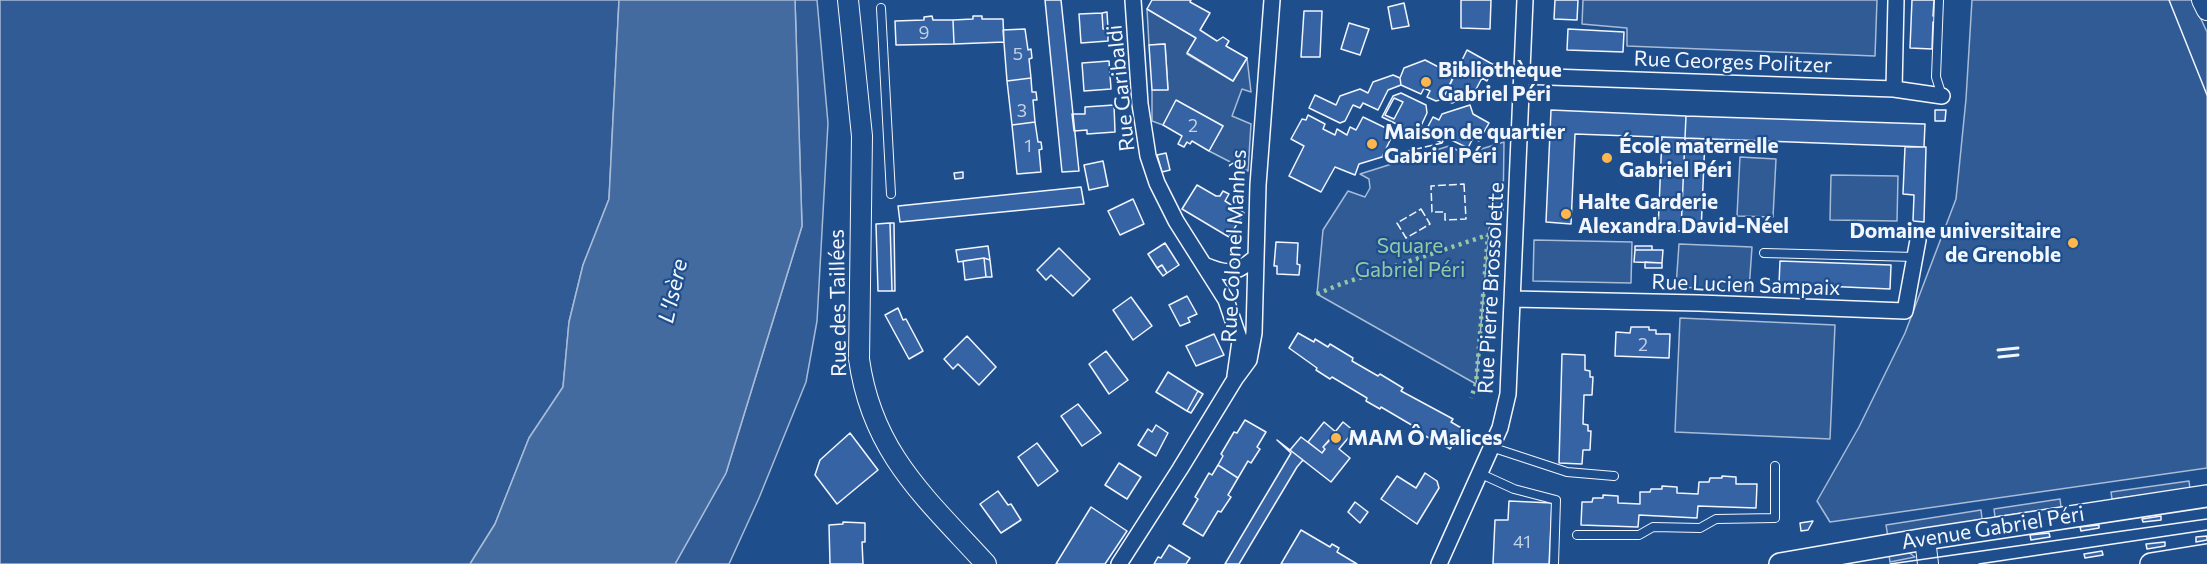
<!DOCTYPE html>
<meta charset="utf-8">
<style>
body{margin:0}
canvas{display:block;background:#1f4e8c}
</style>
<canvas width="2207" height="564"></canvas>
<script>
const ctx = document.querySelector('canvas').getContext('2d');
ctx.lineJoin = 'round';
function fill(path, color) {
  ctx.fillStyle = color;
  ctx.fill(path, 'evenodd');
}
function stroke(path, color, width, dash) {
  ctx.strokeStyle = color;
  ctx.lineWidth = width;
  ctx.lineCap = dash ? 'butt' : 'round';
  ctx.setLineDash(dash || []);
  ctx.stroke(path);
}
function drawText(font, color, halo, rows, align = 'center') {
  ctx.font = font + ' Commissioner,sans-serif';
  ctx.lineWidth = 4.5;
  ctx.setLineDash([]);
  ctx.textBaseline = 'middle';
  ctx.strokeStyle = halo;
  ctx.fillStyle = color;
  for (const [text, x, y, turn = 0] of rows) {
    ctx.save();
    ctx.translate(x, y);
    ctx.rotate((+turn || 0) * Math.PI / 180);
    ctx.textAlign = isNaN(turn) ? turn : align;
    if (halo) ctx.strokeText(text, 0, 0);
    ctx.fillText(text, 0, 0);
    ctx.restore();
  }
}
const green = new Path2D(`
 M0 0H619L609 199 583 265 569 322 563 387 529 438 495 524 470 564H0Z
 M795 0H817L828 123 817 321 806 382 759 498 729 564H675L726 473 802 226Z
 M1583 0H1877L1875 56 1627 46V28L1582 24Z
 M1972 0H2192L2207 32V468L1830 522 1817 501 1859 427 1905 333 1956 199 1966 99Z
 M1147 9 1196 38 1187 54 1233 81 1247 58 1251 92 1242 89 1232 116 1251 124 1248 171 1209 151 1223 126 1177 101 1163 125 1152 121V90L1168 89 1165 44 1149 45Z
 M1504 142 1503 211 1492 218 1489 229 1476 384 1317 294 1323 230 1348 191 1365 197 1370 188 1369 179 1360 174 1449 146 1465 154Z
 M1740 157 1776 159 1773 217 1737 216Z
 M1831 175 1898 176 1897 221 1830 220Z
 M1534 240 1632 242 1631 283 1533 281Z
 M1679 244 1752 247 1749 290 1676 287Z
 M1680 318 1835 325 1830 439 1675 432Z
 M2189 481 2190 489 2112 499 2111 492Z
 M2060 499 2061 507 1995 517 1994 509Z
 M1981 510 1982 519 1888 537 1886 525Z
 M1908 552 1915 557 1890 562 1889 555Z`);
fill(green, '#305b95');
stroke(green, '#a8bbd7', 1.5);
const water = new Path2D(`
 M619 0H795L802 226 726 473 675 564H470L495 524 529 438 563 387 569 322 583 265 609 199Z`);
fill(water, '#446ba0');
stroke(water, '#a8bbd7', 1.5);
const building = new Path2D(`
 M1045 0H1061L1079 171 1062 172Z
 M1152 0H1191L1190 2 1210 13 1200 30 1217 41 1223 37 1229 41 1226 46 1247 58 1233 81 1187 53 1196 38 1147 9Z
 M1461 0H1491L1490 29 1461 28Z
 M1555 0H1578L1577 20 1554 19Z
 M1912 0H1934L1933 16H1936V23L1933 22 1932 49 1910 48Z
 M1404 3 1409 26 1392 29 1388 7Z
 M1304 11H1322L1320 57H1301Z
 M1107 12 1108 29H1103L1102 13Z
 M1102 13 1103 29H1108V41L1081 43 1079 14Z
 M932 16 933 20H953L954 44 896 45 895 21 924 20V17Z
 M973 16H982V19H1003L1004 42 954 44 953 20 973 19Z
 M1349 23 1369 29 1360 55 1341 49Z
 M1025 29 1028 50 1031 49 1032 58 1029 59 1031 78 1007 81 1003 30Z
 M1568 29 1624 32 1623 52 1567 50Z
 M1165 44 1168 90H1152L1149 45Z
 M1467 50 1494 65 1487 81 1482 78 1473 95 1452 103 1443 99Z
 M1425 60 1454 75 1443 99 1436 101 1427 97 1430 91 1424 88 1421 94 1401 85 1400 78 1404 68Z
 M1109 61 1111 89 1084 91 1082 63Z
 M1393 75 1400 78 1401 85 1388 90 1378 110 1363 103 1360 108 1353 105 1345 121 1340 123 1309 108 1315 95 1336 105 1340 96 1360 89 1368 93 1373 82Z
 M1031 78 1032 92H1036L1037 100H1033L1035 122 1012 125 1007 81Z
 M1401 93 1426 105 1427 113 1420 128 1409 130 1382 117 1393 96Z
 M1394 98 1403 102 1394 119 1385 115Z
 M1176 100 1223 126 1209 151 1192 141 1190 144 1187 142 1184 147 1178 144 1182 136 1163 125Z
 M1114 105 1115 132 1087 134V130L1074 131 1072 114H1085V107Z
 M1470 105 1473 114 1489 123 1479 141 1473 138 1468 148 1445 137 1442 143 1424 134 1433 117 1439 120 1442 114Z
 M1551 110 1686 116 1685 138 1575 134 1571 224 1546 222Z
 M1935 110H1946L1945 121H1935Z
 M1308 115 1325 124 1323 129 1335 135 1337 129 1347 135 1350 127 1356 130 1363 117 1394 132 1382 157 1359 164 1355 175 1335 167 1321 192 1289 176 1304 146 1291 139 1302 119 1306 120Z
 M1686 116 1925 124 1924 147 1685 138Z
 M1035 122 1038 142H1041L1042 149 1039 150 1041 172 1017 174 1012 125Z
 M1662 137 1685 138 1681 231 1658 230Z
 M1685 138 1705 139 1701 232 1681 231Z
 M1905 147H1926L1924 222 1913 221 1914 195 1903 194Z
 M1166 153 1170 170 1162 172 1157 155Z
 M1103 161 1108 186 1089 190 1084 165Z
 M963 172V178L955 179 954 173Z
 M1197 185 1216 196H1220L1223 191 1229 194 1225 201 1244 213 1229 237 1182 209Z
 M1081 187 1084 204 900 222 898 206Z
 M1133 199 1144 224 1120 235 1108 211Z
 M890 223 892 291H878L876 224Z
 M890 223H894L895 291H892Z
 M1276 242 1298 243 1297 264 1300 265 1299 275 1277 274V266H1274Z
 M1165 243 1179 265 1167 273 1162 265 1157 268 1148 254Z
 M988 246 990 260 984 258 958 262 956 250Z
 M1635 246H1652V250H1635Z
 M1059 248 1090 279 1073 296 1051 275 1046 280 1037 270Z
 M1635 250H1663L1662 263 1634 262Z
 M984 258 990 260 992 277H986Z
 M984 258 986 277 965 280 963 261Z
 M1780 261 1891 265 1890 289 1779 284Z
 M1645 262 1662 263V268H1645Z
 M1162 265 1167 273 1163 276 1157 268Z
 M1187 296 1197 314 1188 318 1190 322 1180 326 1169 305Z
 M1131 297 1152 326 1133 340 1113 310Z
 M898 308 903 320 906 319 923 351 909 359 885 315Z
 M1631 327H1649V330H1656V334H1670L1669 358 1615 356 1616 332 1630 333Z
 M1298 333 1314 342 1315 339 1328 347 1330 344 1353 358 1352 361 1378 376 1380 374 1403 388 1401 391 1453 419 1451 422 1463 429 1450 449 1430 436 1429 438 1414 430 1415 427 1381 407 1380 409 1366 401 1367 398 1332 377 1330 379 1316 370 1317 368 1289 348Z
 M1214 334 1224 355 1196 366 1186 346Z
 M967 336 996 367 979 385 958 364 953 369 944 359Z
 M1106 351 1128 380 1109 394 1089 364Z
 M1562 354 1585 355V370L1590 371V377H1593L1592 395H1584L1583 424 1588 425V431H1591L1590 450H1583L1582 464 1559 463Z
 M1168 372 1198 391 1187 411 1156 392Z
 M1198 391 1203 394 1191 413 1187 411Z
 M1078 404 1101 433 1082 446 1061 416Z
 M1245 420 1266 432 1257 447 1260 449 1251 463 1248 461 1238 478 1218 465 1223 456 1221 454 1234 432 1237 433Z
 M1324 422 1337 433 1323 447 1325 449 1322 453 1308 442Z
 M1343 422 1354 431 1339 449 1350 458 1331 482 1290 450 1301 437 1322 453 1325 449 1323 447 1330 439 1332 441 1337 433 1335 432Z
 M1156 425 1168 433 1156 456 1138 445 1148 429 1152 432Z
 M850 433 878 470 837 504 815 475 820 460Z
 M1277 440 1303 460 1297 467 1239 564H1225L1291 453Z
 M1037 443 1058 471 1038 486 1018 457Z
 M1119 463 1141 477 1127 499 1105 485Z
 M1218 465 1238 478 1228 495 1231 497 1221 512 1218 511 1203 536 1183 524 1198 499 1195 497 1209 473 1212 475Z
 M1425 473 1437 481 1439 488 1417 524 1381 499 1397 476 1416 488Z
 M1722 476 1736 477V484H1757L1756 508 1698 506 1697 518 1639 515 1638 527 1581 525 1582 502H1592L1593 498H1603V495L1618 496V503L1640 504V492H1650L1651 489H1662V486L1677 487V493L1698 494 1699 482H1709L1710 478H1722Z
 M998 491 1008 505 1011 504 1021 520 1001 533 980 504Z
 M1509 501 1552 503 1549 564H1493L1495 520H1508Z
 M1355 502 1368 512 1360 523 1348 512Z
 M1091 507 1127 531 1105 564H1056Z
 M2161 516V520L2143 522 2142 519Z
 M1813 521 1808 530 1801 531 1800 523Z
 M843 522 865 523V542H862L863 564H830L829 525 843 524Z
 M2099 525V528L2081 531 2080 527Z
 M1301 530 1330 547 1332 544 1339 548 1337 552 1357 564H1281Z
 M2049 533 2050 537 2031 540 2030 535Z
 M2207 536V540L2196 542V537Z
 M2165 542V546L2147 549 2146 544Z
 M1169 545 1190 558 1186 564H1154L1158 557 1161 558Z
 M2102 551 2103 555 2085 558 2084 554Z`);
fill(building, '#3563a3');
stroke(building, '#f2f6ff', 1.5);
const service = new Path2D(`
 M1939 0 1936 77 1942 96
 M881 8 891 194
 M1764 253 1915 257
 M1491 447 1567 472 1614 476
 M1479 473 1514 489 1556 500 1554 564
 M1577 535H1639L1653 527 1700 528 1716 519 1775 518V466`);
const minor = new Path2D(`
 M1133 0 1140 104 1148 156 1157 183 1176 221 1226 300 1240 341 1235 376
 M1522 76 1894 89 1942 96
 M1894 89 1896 0
 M1204 265C1228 275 1234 275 1255 258
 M1513 299 1699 303 1905 311 1918 240
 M1119 564 1180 469 1235 379 1249 360 1254 333 1258 185 1272 0
 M1439 564 1500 428 1508 394 1525 0`);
const tertiary = new Path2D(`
 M848 0 862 136 859 359C872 453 926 498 986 564
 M2202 0 2207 10
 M1925 539 1928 564`);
const secondary = new Path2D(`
 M1780 564 1925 539 2207 496
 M2151 564 2207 555`);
stroke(service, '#f2f6ff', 10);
stroke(minor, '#f2f6ff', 18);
stroke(tertiary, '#f2f6ff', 22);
stroke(secondary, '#f2f6ff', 24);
stroke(service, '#1f4e8c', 8);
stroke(minor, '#1f4e8c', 15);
stroke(tertiary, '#1f4e8c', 20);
stroke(secondary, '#1f4e8c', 21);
stroke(new Path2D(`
 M2169 0 2207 95
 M1890 564 2207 519
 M1979 564 2207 530`), '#f2f6ff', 1.5);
stroke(new Path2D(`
 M1317 294 1341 284 1488 235 1476 384 1471 398`), '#97c8a6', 4.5, [3, 4.5]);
stroke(new Path2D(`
 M1382 157 1442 143
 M1464 184 1466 219 1445 220V212H1432L1431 186Z
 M1421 209 1430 224 1406 238 1397 223Z`), '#f2f6ff', 1.5, [8, 3]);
stroke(new Path2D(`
 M1998 350 2018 348
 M1999 357 2018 355`), '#f2f6ff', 3);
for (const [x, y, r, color] of [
 [1426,82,6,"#ffb74d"],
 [1372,144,6,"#ffb74d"],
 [1607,158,6,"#ffb74d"],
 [1566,214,6,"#ffb74d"],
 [2073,243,6,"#ffb74d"],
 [1336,438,6,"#ffb74d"]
]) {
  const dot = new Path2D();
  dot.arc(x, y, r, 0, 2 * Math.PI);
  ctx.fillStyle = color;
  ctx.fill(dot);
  stroke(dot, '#1f4e8c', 2);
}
drawText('18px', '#c3d1e8', null, [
 ["9",924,33],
 ["5",1018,54],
 ["3",1022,111],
 ["2",1193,126],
 ["1",1028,146],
 ["2",1643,345],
 ["41",1522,542]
]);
drawText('21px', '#f2f6ff', '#1f4e8c', [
 ["Rue Georges Politzer",1733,62,2],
 ["Rue Garibaldi",1121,88,-96],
 ["Rue Colonel Manhès",1234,246,-87],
 ["Rue Lucien Sampaix",1746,285,2],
 ["Rue Pierre Brossolette",1491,288,-87],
 ["Rue des Taillées",838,303,-91],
 ["Avenue Gabriel Péri",1993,528,-9]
]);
drawText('bold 21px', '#f2f6ff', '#1f4e8c', [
 ["Bibliothèque",1438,70],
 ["Gabriel Péri",1438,94],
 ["Maison de quartier",1384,132],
 ["Gabriel Péri",1384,156],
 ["École maternelle",1619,146],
 ["Gabriel Péri",1619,170],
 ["Halte Garderie",1578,202],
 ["Alexandra David-Néel",1578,226],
 ["Domaine universitaire",2061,231,"right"],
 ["de Grenoble",2061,255,"right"],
 ["MAM Ô Malices",1348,438]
], 'left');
drawText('21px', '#97c8a6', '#1f4e8c', [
 ["Square",1410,246],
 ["Gabriel Péri",1410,270]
]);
drawText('italic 22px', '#f2f6ff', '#1f4e8c', [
 ["L'Isère",673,291,-77]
]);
</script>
